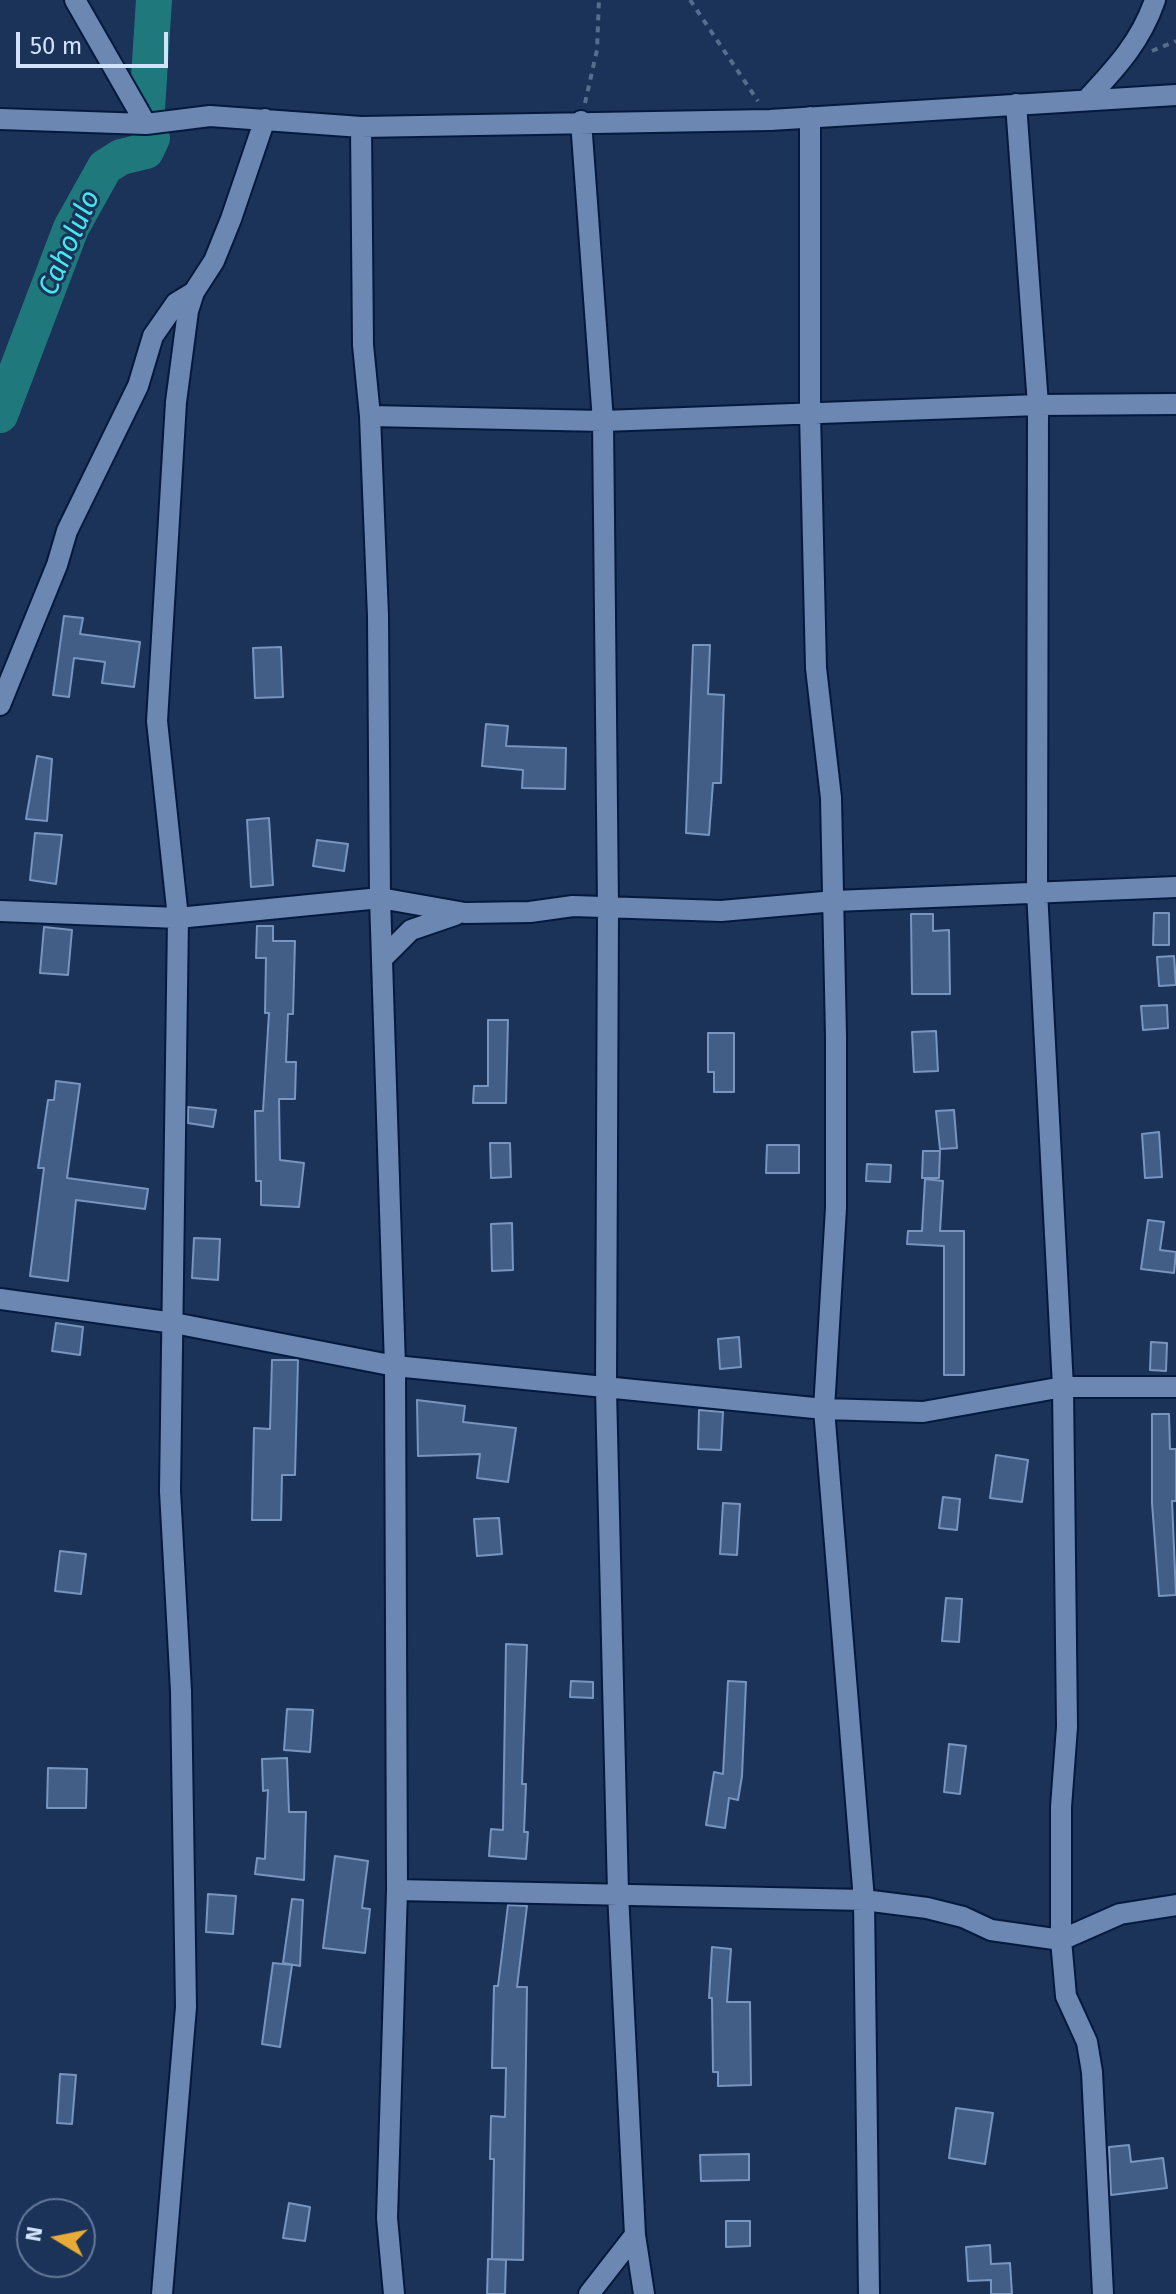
<!DOCTYPE html>
<style>
body{margin:0}
#map{position:relative;width:1176px;height:2294px;overflow:hidden;background:#1b3358;font-family:"Fira Sans",sans-serif}
canvas{display:block}
.north{position:absolute;left:16px;top:2198px;width:80px;height:80px;box-sizing:border-box;background:#1b3358;border:2px solid #647999;border-radius:50%;rotate:280deg;font-size:22px;font-weight:700;line-height:32px;text-align:center;color:#d2e2fa}
.north::after{content:'';display:block;margin:auto;width:28px;height:36px;background:#e8ab37;clip-path:polygon(50% 0,100% 100%,50% 72%,0 100%)}
.scale{position:absolute;left:16px;top:32px;width:152px;height:36px;box-sizing:border-box;border:4px solid #d2e2fa;border-top:0;padding-left:10px;font-size:24px;line-height:28px;white-space:nowrap;color:#d2e2fa;-webkit-text-stroke:6px #1b3358;paint-order:stroke}
</style>
<div id="map">
<canvas width="1176" height="2294"></canvas>
<div class="north">N</div>
<div class="scale">50 m</div>
</div>
<script>
const ctx = document.querySelector('canvas').getContext('2d');
ctx.lineJoin = 'round';
function stroke(path, color, width, dash) {
  ctx.strokeStyle = color;
  ctx.lineWidth = width;
  ctx.lineCap = dash ? 'butt' : 'round';
  ctx.setLineDash(dash || []);
  ctx.stroke(path);
}
function fill(path, color) {
  ctx.fillStyle = color;
  ctx.fill(path, 'evenodd');
}
function drawText(font, color, halo, rows, align = 'center') {
  ctx.font = font + ' "Fira Sans",sans-serif';
  ctx.lineWidth = 6;
  ctx.setLineDash([]);
  ctx.textBaseline = 'middle';
  ctx.strokeStyle = halo;
  ctx.fillStyle = color;
  for (const [text, x, y, turn = 0] of rows) {
    ctx.save();
    ctx.translate(x, y);
    ctx.rotate((+turn || 0) * Math.PI / 180);
    ctx.textAlign = isNaN(turn) ? turn : align;
    if (halo) ctx.strokeText(text, 0, 0);
    ctx.fillText(text, 0, 0);
    ctx.restore();
  }
}
stroke(new Path2D(`
 M0 415 71 228 105 167 121 157 146 151 152 138 146 124 154 0`), '#1f787b', 36);
const building = new Path2D(`
 M64 616 83 618 80 634 140 642 134 687 102 683 105 662 74 658 69 697 53 695Z
 M693 645H710L708 694 724 695 721 783H713L709 835 686 833Z
 M281 647 283 697 255 698 253 648Z
 M486 724 508 726 506 746 566 748 565 789 522 788 523 770 482 766Z
 M37 756 52 759 47 821 26 819Z
 M269 818 273 885 251 887 247 820Z
 M35 833 62 835 56 884 30 880Z
 M317 840 348 844 344 871 313 866Z
 M1154 913H1169V945H1153Z
 M911 914H933V931L949 930 950 994H912Z
 M257 926H273V941H295L293 1014H288L286 1062H296L295 1099H279L280 1160 304 1163 299 1207 261 1205V1181H256L255 1111H263L269 1013H265L266 958H256Z
 M44 927 72 930 68 975 40 973Z
 M1174 956 1176 985 1159 986 1157 957Z
 M1167 1005 1168 1028 1143 1030 1141 1006Z
 M488 1020H508L506 1103H473L474 1086H488Z
 M936 1031 938 1071 914 1072 912 1032Z
 M708 1033H734V1092H714V1072H708Z
 M56 1081 80 1084 67 1178 148 1189 145 1209 76 1200 68 1281 30 1276 44 1168H38L48 1100H54Z
 M188 1107 216 1110 213 1127 188 1123Z
 M954 1110 957 1148 940 1149 936 1111Z
 M1159 1132 1162 1177 1145 1178 1142 1134Z
 M490 1143H510L511 1177 491 1178Z
 M767 1145H799V1173H766Z
 M923 1151H940L939 1178H922Z
 M867 1164 891 1165 890 1182 866 1181Z
 M925 1179 943 1181 940 1231H964V1375H944V1246L907 1244 908 1231H922Z
 M1148 1220 1164 1222 1160 1250 1176 1252 1174 1273 1141 1269Z
 M512 1223 513 1270 492 1271 491 1224Z
 M194 1238 220 1239 218 1280 192 1278Z
 M56 1323 83 1327 80 1355 52 1351Z
 M739 1337 741 1367 720 1369 718 1339Z
 M1151 1342 1167 1343 1166 1371 1150 1370Z
 M272 1360H298L295 1475H282L281 1520H252L254 1428 270 1429Z
 M417 1400 465 1406 463 1422 516 1428 508 1482 477 1478 480 1454 418 1456Z
 M699 1410 723 1412 721 1450 698 1449Z
 M1152 1414H1169L1170 1449H1176V1501H1172L1176 1595 1159 1596 1152 1503Z
 M996 1455 1028 1460 1022 1502 990 1498Z
 M943 1497 960 1499 957 1530 939 1528Z
 M723 1503 740 1504 737 1555 720 1554Z
 M499 1518 502 1554 477 1556 474 1519Z
 M60 1551 86 1554 81 1594 55 1591Z
 M946 1598 962 1599 959 1642 942 1641Z
 M506 1644 527 1645 522 1784H526L524 1832H528L526 1859 489 1856 491 1829 503 1830Z
 M571 1681 593 1682V1698L570 1697Z
 M728 1681 746 1682 742 1776 738 1800 729 1798 725 1828 706 1825 714 1772 723 1774Z
 M287 1709 313 1710 310 1752 284 1750Z
 M949 1744 966 1746 960 1794 944 1792Z
 M287 1758 289 1812H306L304 1880 255 1874 257 1858 265 1859 268 1790 263 1791 262 1759Z
 M48 1768 87 1769 86 1808H47Z
 M335 1856 368 1861 362 1908 370 1909 365 1953 323 1948Z
 M208 1894 236 1896 233 1934 206 1932Z
 M292 1899 303 1900 300 1966 283 1963Z
 M508 1905 527 1906 517 1987H527L523 2260 492 2259 494 2159H490L491 2116 505 2117 506 2068H492L494 1986H498Z
 M712 1947 731 1949 727 2002H750L751 2085 718 2086V2072H713L712 1998H709Z
 M273 1963 292 1965 280 2047 262 2044Z
 M60 2074 76 2075 72 2124 57 2123Z
 M956 2108 993 2113 985 2164 949 2158Z
 M1129 2145 1131 2162 1163 2158 1167 2188 1111 2195 1109 2147Z
 M749 2154V2180L701 2181 700 2155Z
 M289 2203 310 2207 305 2241 283 2238Z
 M726 2221H750V2246L726 2247Z
 M990 2245 991 2264 1010 2263 1012 2294H991V2280L968 2281 966 2247Z
 M488 2259 506 2260 505 2294H487Z`);
fill(building, '#435e86');
stroke(building, '#7895c0', 2);
const minor = new Path2D(`
 M75 0 146 124
 M1088 98C1117 67 1141 41 1155 0
 M1016 104 1038 405 1037 891 1063 1387 1067 1727 1061 1807V1940L1066 1996 1087 2042 1092 2072 1103 2294
 M810 117V413L816 668 831 798 836 1036V1208L824 1409 923 1412 1063 1387H1176
 M0 119 146 124 210 116 361 127 770 120 1176 95
 M581 121 603 421 608 906 606 1390 618 1893 635 2235 644 2294
 M361 127 363 345 370 416 378 616 380 898 395 1366 397 1890 387 2218 394 2294
 M370 416 603 421 1038 405 1176 404
 M0 705 57 565 67 531 138 386 153 336 176 303 194 292
 M0 911 178 918 380 898 465 913 530 912 573 906 721 911 835 901 1176 887
 M382 959 411 930 455 915
 M0 1299 174 1323 395 1366 824 1409 864 1900 927 1908 963 1917 991 1930 1061 1940 1120 1914 1176 1905
 M397 1890 864 1900 869 2294
 M162 2294 186 2007 181 1691 170 1491 178 918 157 721 176 402 188 311 194 292 214 261 231 219 265 119
 M589 2294 635 2235`);
stroke(minor, '#04193c', 24);
stroke(new Path2D(`
 M690 0 758 101
 M1152 51 1176 41
 M585 103 597 50 599 0`), '#576d8d', 4, [6, 6]);
stroke(minor, '#6b87b2', 20);
drawText('italic 28px', '#45e8ee', '#1b3358', [
 ["Caholulo",70,243,-66]
]);
</script>
